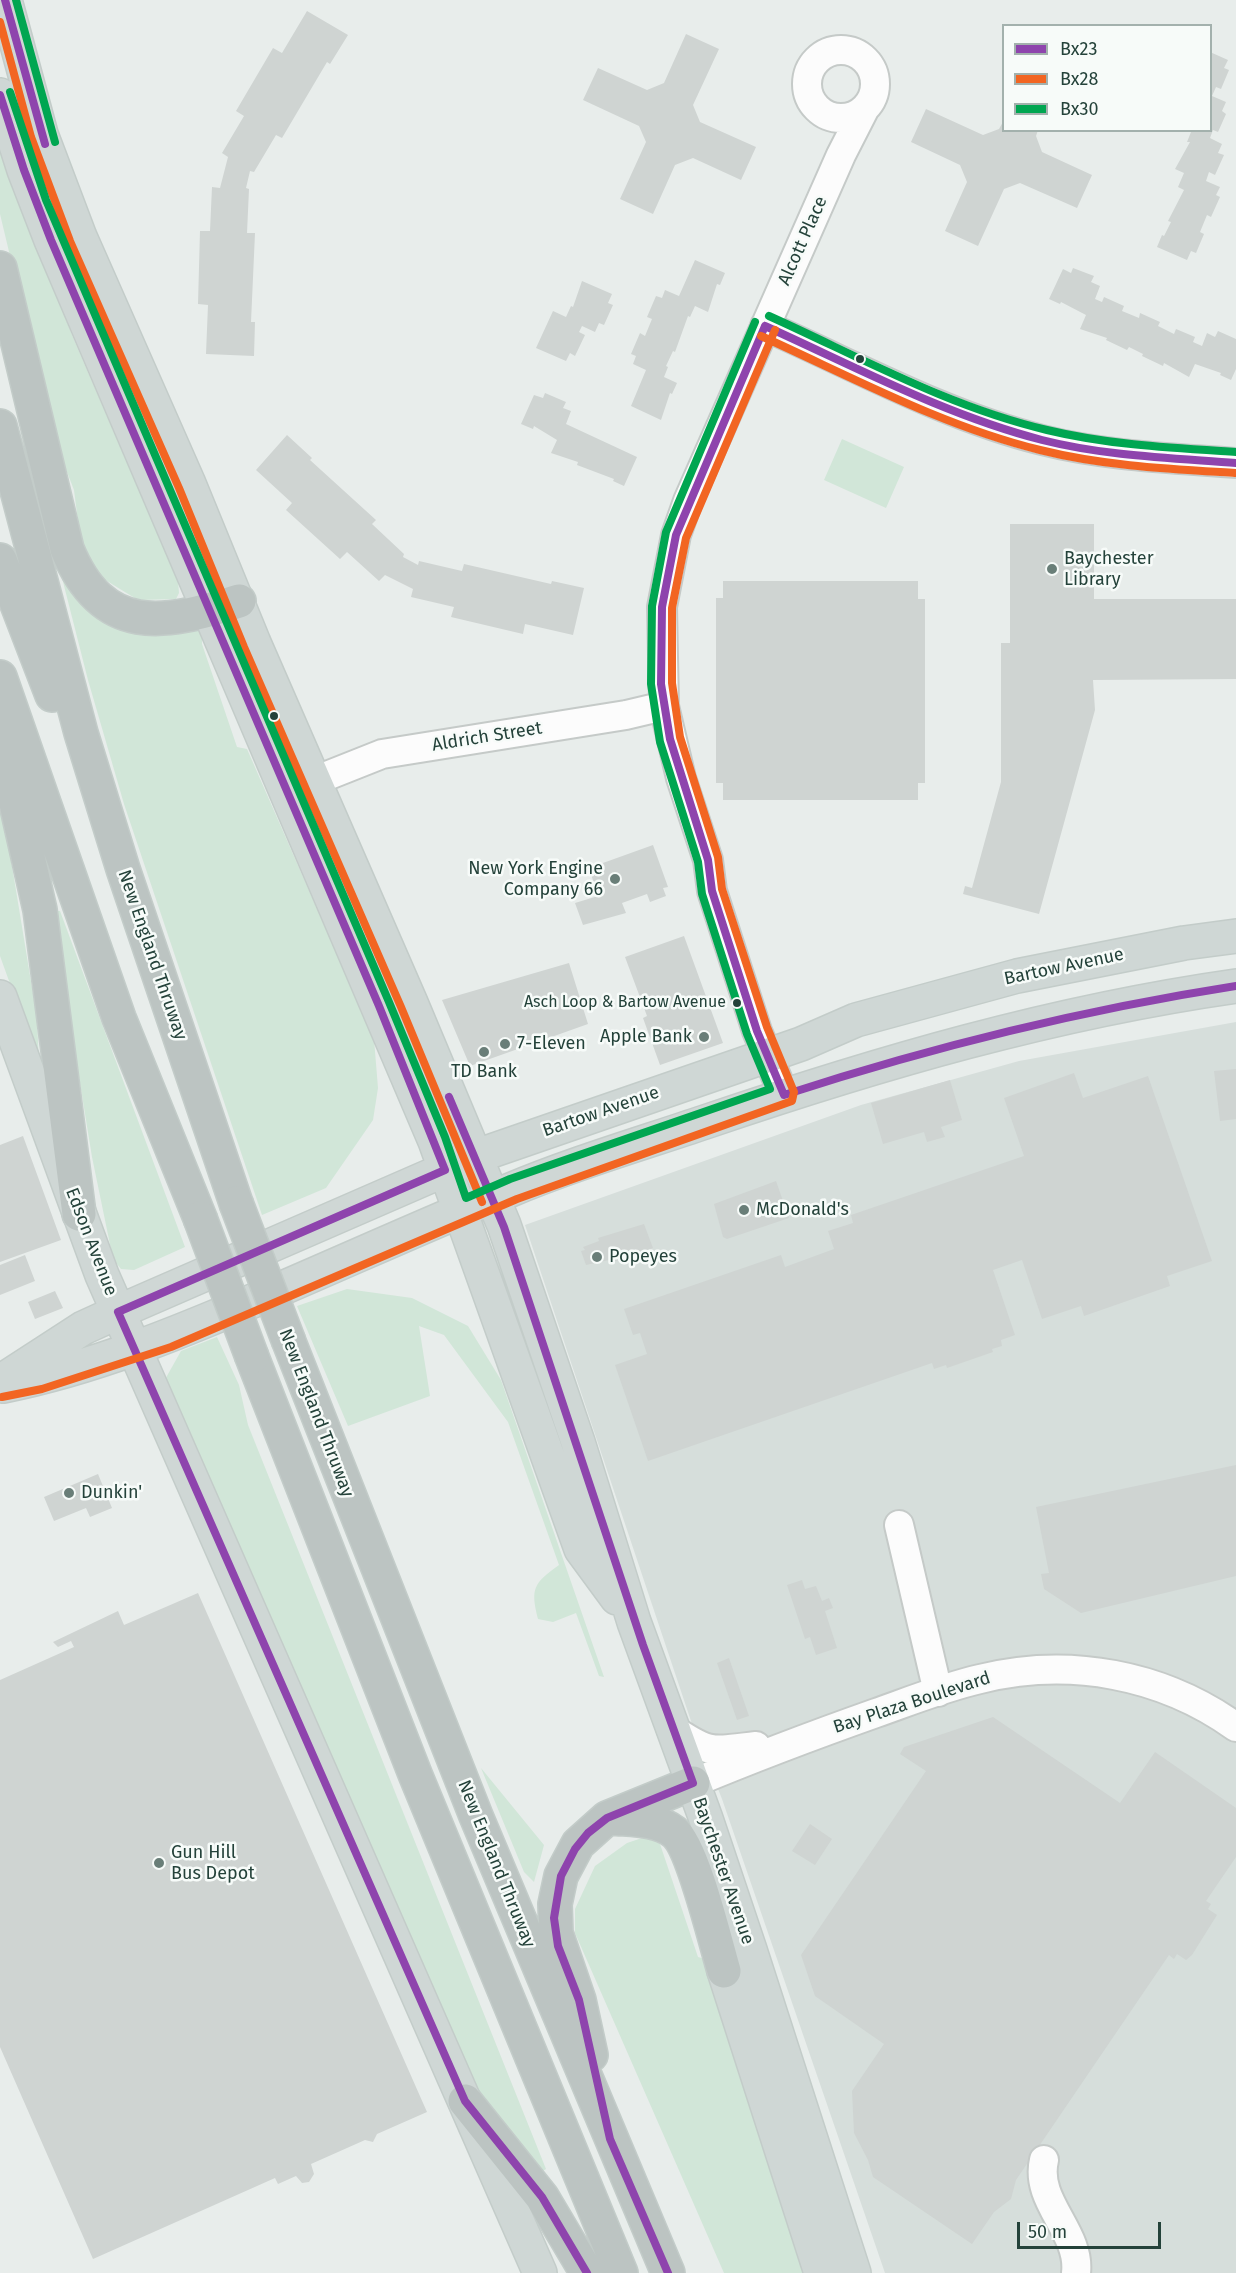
<!DOCTYPE html>
<style>
body{margin:0}
#map{position:relative;width:1236px;height:2273px;overflow:hidden;background:#e8edeb;font-family:"Fira Sans",sans-serif}
canvas{display:block}
.legend{position:absolute;left:1002px;top:24px;width:210px;height:108px;box-sizing:border-box;background:#f7fbf9;border:2px solid #a3b1ad;margin:0;padding:8px 10px;list-style:none;font-size:18px;color:#24423a}
.legend li{display:flex;align-items:center;gap:12px;height:30px}
.legend b{width:30px;border:2px solid #a3b1ad}
.scale{position:absolute;left:1017px;top:2222px;width:144px;height:27px;box-sizing:border-box;border:3px solid #24423a;border-top:0;padding-left:8px;font-size:18px;line-height:21px;white-space:nowrap;color:#24423a;-webkit-text-stroke:4px #f7fbf9;paint-order:stroke}
</style>
<div id="map">
<canvas width="1236" height="2273"></canvas>
<ul class="legend">
<li><b style="height:8px;background:#8e44ad"></b>Bx23</li>
<li><b style="height:8px;background:#f26522"></b>Bx28</li>
<li><b style="height:8px;background:#00a651"></b>Bx30</li>
</ul>
<div class="scale">50 m</div>
</div>
<script>
const ctx = document.querySelector('canvas').getContext('2d');
ctx.lineJoin = 'round';
function fill(path, color) {
  ctx.fillStyle = color;
  ctx.fill(path, 'evenodd');
}
function stroke(path, color, width, dash) {
  ctx.strokeStyle = color;
  ctx.lineWidth = width;
  ctx.lineCap = dash ? 'butt' : 'round';
  ctx.setLineDash(dash || []);
  ctx.stroke(path);
}
function drawText(font, color, halo, rows, align = 'center') {
  ctx.font = font + ' "Fira Sans",sans-serif';
  ctx.lineWidth = 5;
  ctx.setLineDash([]);
  ctx.textBaseline = 'middle';
  ctx.strokeStyle = halo;
  ctx.fillStyle = color;
  for (const [text, x, y, turn = 0] of rows) {
    ctx.save();
    ctx.translate(x, y);
    ctx.rotate((+turn || 0) * Math.PI / 180);
    ctx.textAlign = isNaN(turn) ? turn : align;
    if (halo) ctx.strokeText(text, 0, 0);
    ctx.fillText(text, 0, 0);
    ctx.restore();
  }
}
fill(new Path2D(`
 M1236 1022V2273H885L722 1799 691 1721 525 1225 861 1105 1019 1061Z`), '#d6dedb');
fill(new Path2D(`
 M0 148 72 335 178 581 179 593 176 599 138 600 102 578 81 545 74 490 53 436 0 214Z
 M842 439 904 467 886 508 824 480Z
 M59 566 71 590 195 626 202 632V644L237 747 247 749 374 1039 378 1088 373 1120 326 1188 262 1215 124 804 88 680Z
 M0 793 37 1018 39 1064 0 956Z
 M52 911H60L185 1247 134 1270 121 1269 113 1259 92 1157Z
 M347 1289 412 1298 468 1326 501 1380 604 1677 599 1676 576 1613 553 1622 538 1619C530 1588 534 1583 559 1565L508 1422 444 1335 419 1326 430 1396 348 1426 297 1306Z
 M217 1337 239 1385 248 1425 546 2169 538 2174 477 2092 163 1383 181 1351Z
 M481 1768 544 1845 534 1882 524 1872Z
 M642 1838 659 1841 698 1957 705 1959 706 1972 807 2273H724L575 1933V1909L595 1866 627 1843Z`), '#d1e6d8');
fill(new Path2D(`
 M307 11 348 35 330 64 327 62 282 138 276 135 254 172 250 171 246 188 249 189 247 233H255L251 322H255L254 356 206 354 208 305 198 304 200 231H210L212 187 220 188 228 157 222 153 244 116 236 111 273 48 282 53Z
 M686 34 719 49 693 105 700 122 756 147 741 180 693 158 675 165 653 214 620 199 646 142 639 126 583 100 598 68 647 90 664 83Z
 M1210 52 1228 60 1224 68 1229 70 1221 89 1216 87 1212 96 1226 102 1222 111 1226 114 1218 132 1213 130 1210 138 1222 144 1218 153 1224 155 1215 175 1209 172 1206 181 1220 187 1216 195 1220 197 1211 217 1207 215 1200 232 1204 234 1196 253 1191 251 1187 260 1157 247 1162 235 1164 236 1171 222 1168 221 1184 190 1178 187 1184 173 1175 169 1190 142H1187L1191 132 1187 130H1210Z
 M926 109 983 135 999 129 1004 120V130H1038L1036 136 1042 152 1092 175 1077 208 1020 183 1004 189 978 246 945 231 967 182 960 165 911 142Z
 M695 260 725 273 720 285 717 284 708 312 695 306 690 317 688 316 675 352 673 351 666 366 668 367 664 377 677 383 672 394 670 393 661 420 631 406 646 370 633 364 636 356 631 354 640 333 645 336 652 319 647 317 656 296 662 298 665 290 679 296Z
 M1073 268 1094 276 1091 282 1100 286 1095 299 1102 302 1104 297 1124 306 1122 311 1139 318 1140 313 1160 322 1158 326 1174 334 1176 329 1195 337 1193 342 1202 346 1207 333 1215 337 1218 331 1236 339V369L1231 380 1220 375 1221 373 1195 364 1189 377 1164 363 1163 366 1142 356 1143 354 1129 347 1127 350 1106 340 1107 338 1080 329 1086 315 1061 302 1060 304 1049 299 1063 269 1071 273Z
 M582 281 612 294 608 303 613 305 604 325 599 323 595 332 582 326 579 332 585 335 575 356 570 353 566 361 536 348 553 311 566 317 571 306 573 307Z
 M545 393 566 402 563 408 571 411 566 424 637 457 624 486 613 481 614 479 577 465 578 462 551 453 557 440 534 426 533 429 521 424 534 395 543 398Z
 M287 435 312 458 310 460 376 520 372 524 404 554 403 557 418 565 419 561 462 571 464 564 551 584 552 581 584 588 573 635 525 624 523 634 451 617 454 607 411 597 413 589 385 575 379 581 347 552 340 559 286 510 292 503 256 470Z
 M1010 524H1094V599H1236V679L1093 680 1095 710 1039 914 963 894 965 886 972 888 1001 782V643H1010Z
 M723 581H918V599H925V783H918V800H723V783H716V598H723Z
 M653 845 668 887 663 888 666 896 650 902 647 894 622 903 626 913 583 925 575 903 598 896 589 868Z
 M684 936 723 1043 660 1065 643 1018 647 1016 625 957Z
 M569 963 588 1024 470 1066 442 1000Z
 M1236 1069V1119L1220 1121 1214 1071Z
 M1074 1073 1083 1098 1148 1076 1212 1261 1167 1276 1170 1286 1084 1316 1081 1306 1042 1319 1022 1260 993 1270 1015 1335 1001 1340 1002 1346 992 1349 993 1352 947 1368 946 1365 934 1369 932 1363 648 1461 615 1365 647 1354 640 1333 633 1335 624 1309 781 1255 785 1267 834 1249 828 1231 853 1223 851 1215 1024 1156 1004 1098Z
 M950 1080 962 1120 941 1127 945 1137 927 1142 924 1132 883 1144 871 1103Z
 M23 1136 61 1240 0 1262V1145Z
 M776 1181 789 1218 727 1239 723 1237 714 1204Z
 M644 1224 653 1248 610 1263 609 1260 586 1265 581 1251 585 1250 583 1247 599 1241 598 1238Z
 M25 1255 35 1281 0 1295V1265Z
 M55 1291 63 1308 35 1319 28 1302Z
 M1236 1465V1576L1081 1613 1044 1589 1041 1574 1049 1573 1036 1507Z
 M98 1474 112 1508 90 1517 86 1508 54 1521 44 1497Z
 M802 1580 805 1589 816 1586 822 1601 829 1598 833 1608 825 1611 837 1648 816 1655 810 1637 805 1639 787 1585Z
 M198 1593 427 2112 377 2134 373 2142 365 2140 311 2164 314 2174 309 2182 302 2183 296 2176 278 2184 275 2178 93 2259 0 2047V1680L74 1647 71 1641 58 1647 53 1642 118 1611 124 1625Z
 M729 1658 749 1716 737 1720 717 1663Z
 M993 1717 1120 1803 1155 1752 1236 1808V1857L1206 1901 1211 1904 1208 1909 1217 1915 1192 1955 1186 1960 1177 1954 1174 1959 1169 1955 1016 2180 1011 2199 994 2212 972 2244 873 2177 868 2160 854 2133 852 2091 884 2044 815 1996 801 1955 926 1771 900 1754 904 1747Z
 M810 1824 832 1839 815 1865 792 1851Z`), '#cfd4d2');
const minor = new Path2D(`
 M807 84a34 34 0 1 1 68 0a34 34 0 1 1-68 0Z
 M765 326C856 366 946 416 1042 440 1105 456 1171 458 1236 463
 M314 781 382 754 626 715 664 706
 M784 1095 757 1031 712 891 708 860 681 778 664 706 662 607 676 535 688 501 841 155 865 108
 M899 1525 938 1692
 M671 1728C710 1755 712 1751 756 1746
 M693 1783C753 1758 814 1735 876 1713 910 1701 945 1687 980 1679 1069 1657 1162 1674 1236 1727
 M1044 2160C1034 2202 1081 2232 1076 2273`);
const major = new Path2D(`
 M5 0 41 134 80 237 189 484 254 643 411 1003 504 1225 578 1442 634 1622 706 1819 750 1950 854 2273
 M0 95 24 170 51 240 435 1141 581 1549 617 1598
 M0 997 102 1275 540 2273
 M0 1382 83 1328 118 1312 474 1157 801 1044 856 1020 1017 976 1184 943 1236 936
 M3 1386C93 1368 178 1333 262 1297 344 1262 425 1225 508 1191 572 1164 640 1144 705 1122 879 1063 1053 1012 1236 986
 M724 1971 821 2273`);
const highway = new Path2D(`
 M0 268 67 549C103 637 163 625 239 601
 M0 426 81 733 123 869 236 1203
 M0 560 52 695
 M0 677 119 1018 200 1218
 M2 741 40 910 79 1214
 M289 1342 476 1816 668 2273
 M252 1357 415 1774 621 2273
 M612 1818C633 1820 657 1819 674 1832 693 1847 716 1944 724 1971
 M591 2055 579 2000 556 1933 555 1904 561 1876 578 1844 607 1818 693 1783
 M465 2101 542 2197 587 2273`);
stroke(minor, '#c5cac8', 32);
stroke(major, '#c3ccc9', 36);
stroke(highway, '#c3ccc9', 36);
stroke(minor, '#fcfcfc', 28);
stroke(major, '#cfd7d5', 33);
stroke(highway, '#bcc4c2', 33);
const highwayBridge = new Path2D(`
 M236 1203 289 1342
 M200 1218 252 1357`);
stroke(highwayBridge, '#c3ccc9', 36, []);
stroke(highwayBridge, '#bcc4c2', 33);
stroke(new Path2D(`
 M5 0 45 144
 M0 95 24 170 51 240 379 1006 445 1170 118 1312 465 2101 542 2197 587 2273
 M765 326 676 535 662 607 661 684 670 739 708 860 712 891 757 1031 784 1095C932 1047 1082 1010 1236 986
 M765 326C856 367 945 415 1042 440 1105 456 1171 458 1236 463
 M449 1097 504 1227 643 1645 693 1783 607 1818 588 1833 575 1849 561 1876 554 1918 558 1946 579 2000 610 2139 668 2273`), '#8e44ad', 8);
stroke(new Path2D(`
 M0 22 31 137 70 241 179 488 244 647 401 1007 482 1202
 M761 336C852 377 942 426 1040 450 1104 466 1170 469 1235 473
 M2 1397 42 1389 171 1347 517 1199 792 1101 794 1092 767 1027 722 889 718 857 680 737 672 683V608L686 538 775 330`), '#f26522', 8);
stroke(new Path2D(`
 M16 0 55 142
 M10 92 46 200 389 1002 445 1137 466 1198 510 1179 770 1089 747 1034 702 894 698 862 660 742 651 684 652 606 666 532 755 322
 M769 316C860 357 949 407 1047 430 1109 445 1173 448 1236 452`), '#00a651', 8);
for (const [x, y, r, color] of [
 [860,359,5,"#24423a"],
 [1052,569,6,"#697e78"],
 [274,716,5,"#24423a"],
 [615,879,6,"#697e78"],
 [737,1003,5,"#24423a"],
 [704,1037,6,"#697e78"],
 [505,1044,6,"#697e78"],
 [484,1052,6,"#697e78"],
 [744,1210,6,"#697e78"],
 [597,1257,6,"#697e78"],
 [69,1493,6,"#697e78"],
 [159,1863,6,"#697e78"]
]) {
  const dot = new Path2D();
  dot.arc(x, y, r, 0, 2 * Math.PI);
  ctx.fillStyle = color;
  ctx.fill(dot);
  stroke(dot, '#f7fbf9', 2);
}
drawText('16px', '#24423a', '#f7fbf9', [
 ["Asch Loop & Bartow Avenue",726,1003]
], 'right');
drawText('18px', '#24423a', '#f7fbf9', [
 ["Alcott Place",803,241,-66],
 ["Aldrich Street",487,737,-9],
 ["New England Thruway",152,955,71],
 ["Bartow Avenue",1064,967,-12],
 ["Bartow Avenue",601,1112,-19],
 ["Edson Avenue",91,1242,69],
 ["New England Thruway",316,1413,69],
 ["Bay Plaza Boulevard",912,1703,-18],
 ["New England Thruway",496,1864,68],
 ["Baychester Avenue",723,1871,71]
]);
drawText('18px', '#24423a', '#f7fbf9', [
 ["Baychester",1064,559],
 ["Library",1064,580],
 ["New York Engine",603,869,"right"],
 ["Company 66",603,890,"right"],
 ["Apple Bank",692,1037,"right"],
 ["7-Eleven",517,1044],
 ["TD Bank",484,1072,"center"],
 ["McDonald's",756,1210],
 ["Popeyes",609,1257],
 ["Dunkin'",81,1493],
 ["Gun Hill",171,1853],
 ["Bus Depot",171,1874]
], 'left');
</script>
